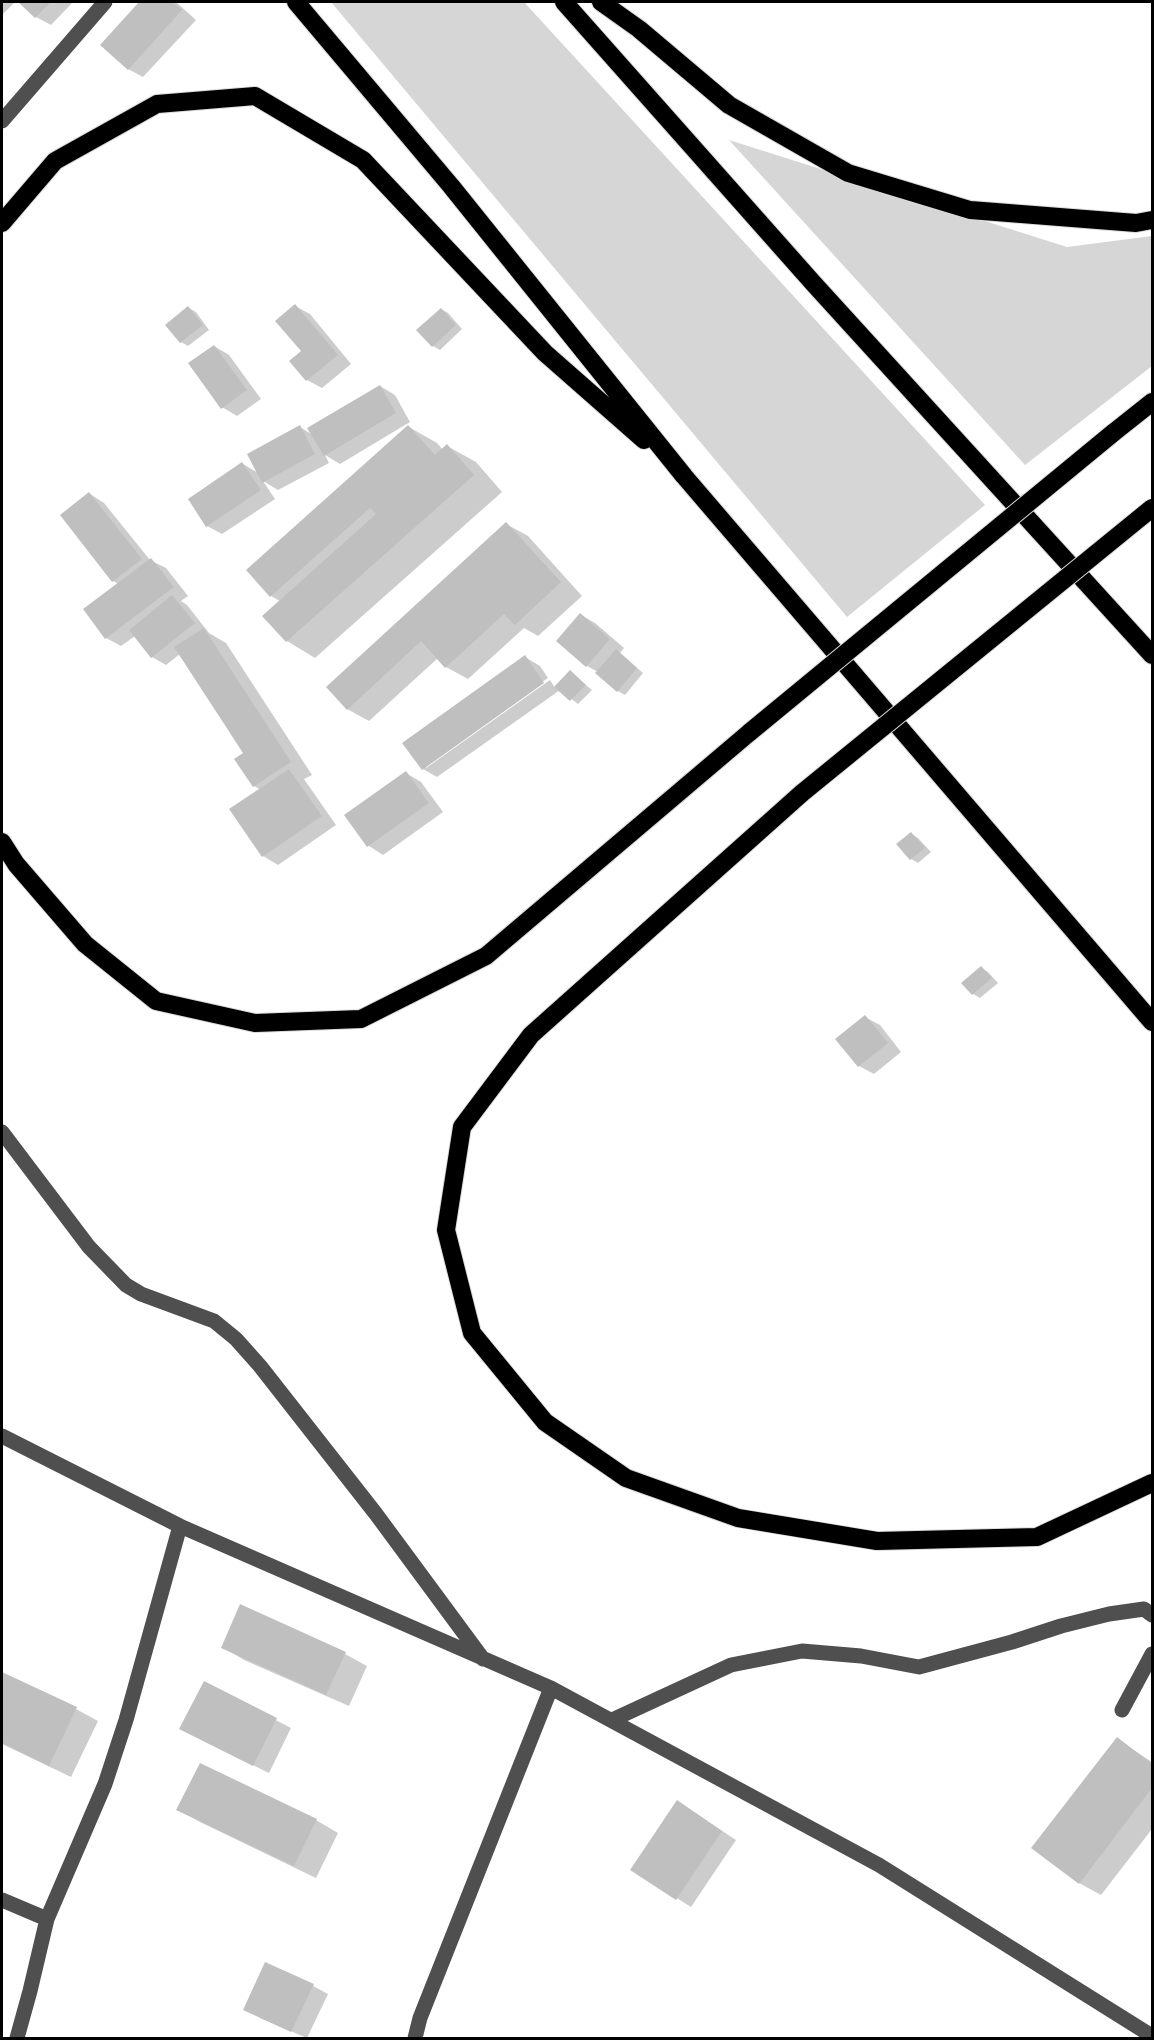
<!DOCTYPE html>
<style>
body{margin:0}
#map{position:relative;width:1154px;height:2040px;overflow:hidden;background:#fff;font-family:"Golos Text",sans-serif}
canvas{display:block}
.frame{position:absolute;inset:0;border:3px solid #000;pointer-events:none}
</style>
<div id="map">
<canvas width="1154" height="2040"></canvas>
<div class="frame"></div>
</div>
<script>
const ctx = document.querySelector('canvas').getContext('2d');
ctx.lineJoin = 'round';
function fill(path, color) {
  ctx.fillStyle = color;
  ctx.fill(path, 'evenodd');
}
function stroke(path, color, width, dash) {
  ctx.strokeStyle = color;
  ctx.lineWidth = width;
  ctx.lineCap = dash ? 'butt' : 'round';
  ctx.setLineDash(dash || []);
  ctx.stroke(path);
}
fill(new Path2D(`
 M331 2H524L985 505 847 617Z
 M729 140 1067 247 1152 236V366L1025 465Z`), '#d6d6d6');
fill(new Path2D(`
 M2 2H15L2 15Z
 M20 2H73L51 25 36 17Z
 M141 2H176L196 20 143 77 128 69 102 44Z
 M295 306 310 314 351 364 322 388 307 380Z
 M189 308 196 312 209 330 188 346 181 342Z
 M441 309 448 313 462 329 440 350 433 346Z
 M214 346 229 355 261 399 237 416 222 407Z
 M380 386 395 395 410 422 340 464 325 455 329 463 278 490 263 481 275 499 222 534 207 526 243 464 260 474 300 427 313 435Z
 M409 427 437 443 443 450 447 446 476 462 502 492 315 658 287 641 280 601 271 596Z
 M90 494 104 503 150 560 166 568 188 596 181 601 187 605 209 633 226 643 312 775 304 779 336 825 278 865 263 856 261 790 254 786 245 753 180 654 166 665 152 657 135 636 121 646 106 638 119 584 113 581Z
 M506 524 528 536 582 596 538 636 524 628 468 679 446 667 438 658 369 721 347 709Z
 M581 615 595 623 624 648 620 653 643 673 625 695 618 691 598 672 587 666Z
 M525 657 540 666 548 678 426 765V768L550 680 555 688 570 672 592 690 578 704 560 690 437 777 423 769Z
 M406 773 421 782 443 812 383 855 369 846 346 816Z
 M911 834 918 838 931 852 918 863 911 859 899 844Z
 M981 968 988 972 998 983 980 998 973 994 963 983Z
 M865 1017 880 1025 901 1052 874 1074 859 1066Z
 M222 1647 345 1654 367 1666 349 1706 244 1660Z
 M2 1674 76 1709 98 1721 71 1777 2 1744Z
 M204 1683 291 1728 269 1773 196 1737Z
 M1117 1739 1152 1762V1829L1101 1895 1079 1883Z
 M178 1809 316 1820 338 1833 316 1878 200 1822Z
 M692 1811 736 1840 691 1907 632 1870Z
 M313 1986 328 1994 307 2038 260 2018Z`), '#0003');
fill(new Path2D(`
 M18 2H51L35 18Z
 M139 2H172L182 10 128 70 100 45Z
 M295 304 338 355 306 381 289 361 301 351 275 321Z
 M188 306 203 325 180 343 165 325Z
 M441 308 456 325 432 347 416 330Z
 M214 345 247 390 221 409 188 363Z
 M380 385 396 413 324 456 307 428Z
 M300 425 315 454 262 483 247 454Z
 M408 425 435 455 447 444 474 475 286 642 262 616 376 514 370 508 270 597 246 570Z
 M242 462 261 490 206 527 188 499Z
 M89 492 142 559 112 582 60 515Z
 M506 522 561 582 515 625 504 614 445 668 421 641 347 710 326 687Z
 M151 558 174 587 105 639 83 609Z
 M172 595 195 623 151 658 129 630Z
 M580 613 610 639 586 667 556 641Z
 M204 628 291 762 253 787 234 759 243 753 174 647Z
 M616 649 637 668 617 692 595 673Z
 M525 655 544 683 422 770 402 743Z
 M570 670 586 685 570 701 554 687Z
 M289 769 322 816 262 857 229 809Z
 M406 771 429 803 367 847 344 815Z
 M911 832 925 848 910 860 896 844Z
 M981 966 992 978 972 995 961 983Z
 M865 1015 888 1043 858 1067 835 1039Z
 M240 1604 346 1652 326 1695 221 1648Z
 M2 1672 77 1707 49 1766 2 1743Z
 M204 1681 277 1718 253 1766 179 1729Z
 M1117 1737 1152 1764V1788L1079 1884 1031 1848Z
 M200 1763 317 1819 294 1866 176 1810Z
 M677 1800 722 1831 676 1900 630 1870Z
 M265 1962 314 1984 291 2032 243 2010Z`), '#bfbfbf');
const highway = new Path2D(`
 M296 2 451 186 684 476 1152 1022
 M564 2 814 284 1152 655
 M601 2 639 29 729 105 848 173 970 210 1136 223 1152 220
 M2 223 55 161 157 104 255 96 363 160 545 353 644 440
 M1113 433 1152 402
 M802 793 531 1035 462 1127 446 1230 472 1333 545 1422 626 1478 738 1518 877 1541 1037 1537 1152 1483
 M2 842 16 864 85 944 156 1001 255 1023 361 1019 486 956 750 732`);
stroke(highway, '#dbdbdb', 20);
stroke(new Path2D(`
 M2 121 105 2
 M2 1132 89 1247 126 1285 141 1294 214 1321 236 1339 260 1366 376 1514 483 1659
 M2 1436 180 1526 551 1688 879 1865 1152 2036
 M1122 1710 1152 1654
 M612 1720 731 1665 802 1651 861 1656 919 1667 1012 1642 1061 1626 1109 1614 1144 1609 1152 1615
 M2 1900 47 1919
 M17 2038 30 1991 47 1919 105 1784 126 1720 180 1526
 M415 2038 420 2018 551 1688`), '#4f4f4f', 15);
stroke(highway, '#000', 18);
const highwayBridge = new Path2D(`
 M750 732 1113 433
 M802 793 1152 508`);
stroke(highwayBridge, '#dbdbdb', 20, []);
stroke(highwayBridge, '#000', 18);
</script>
